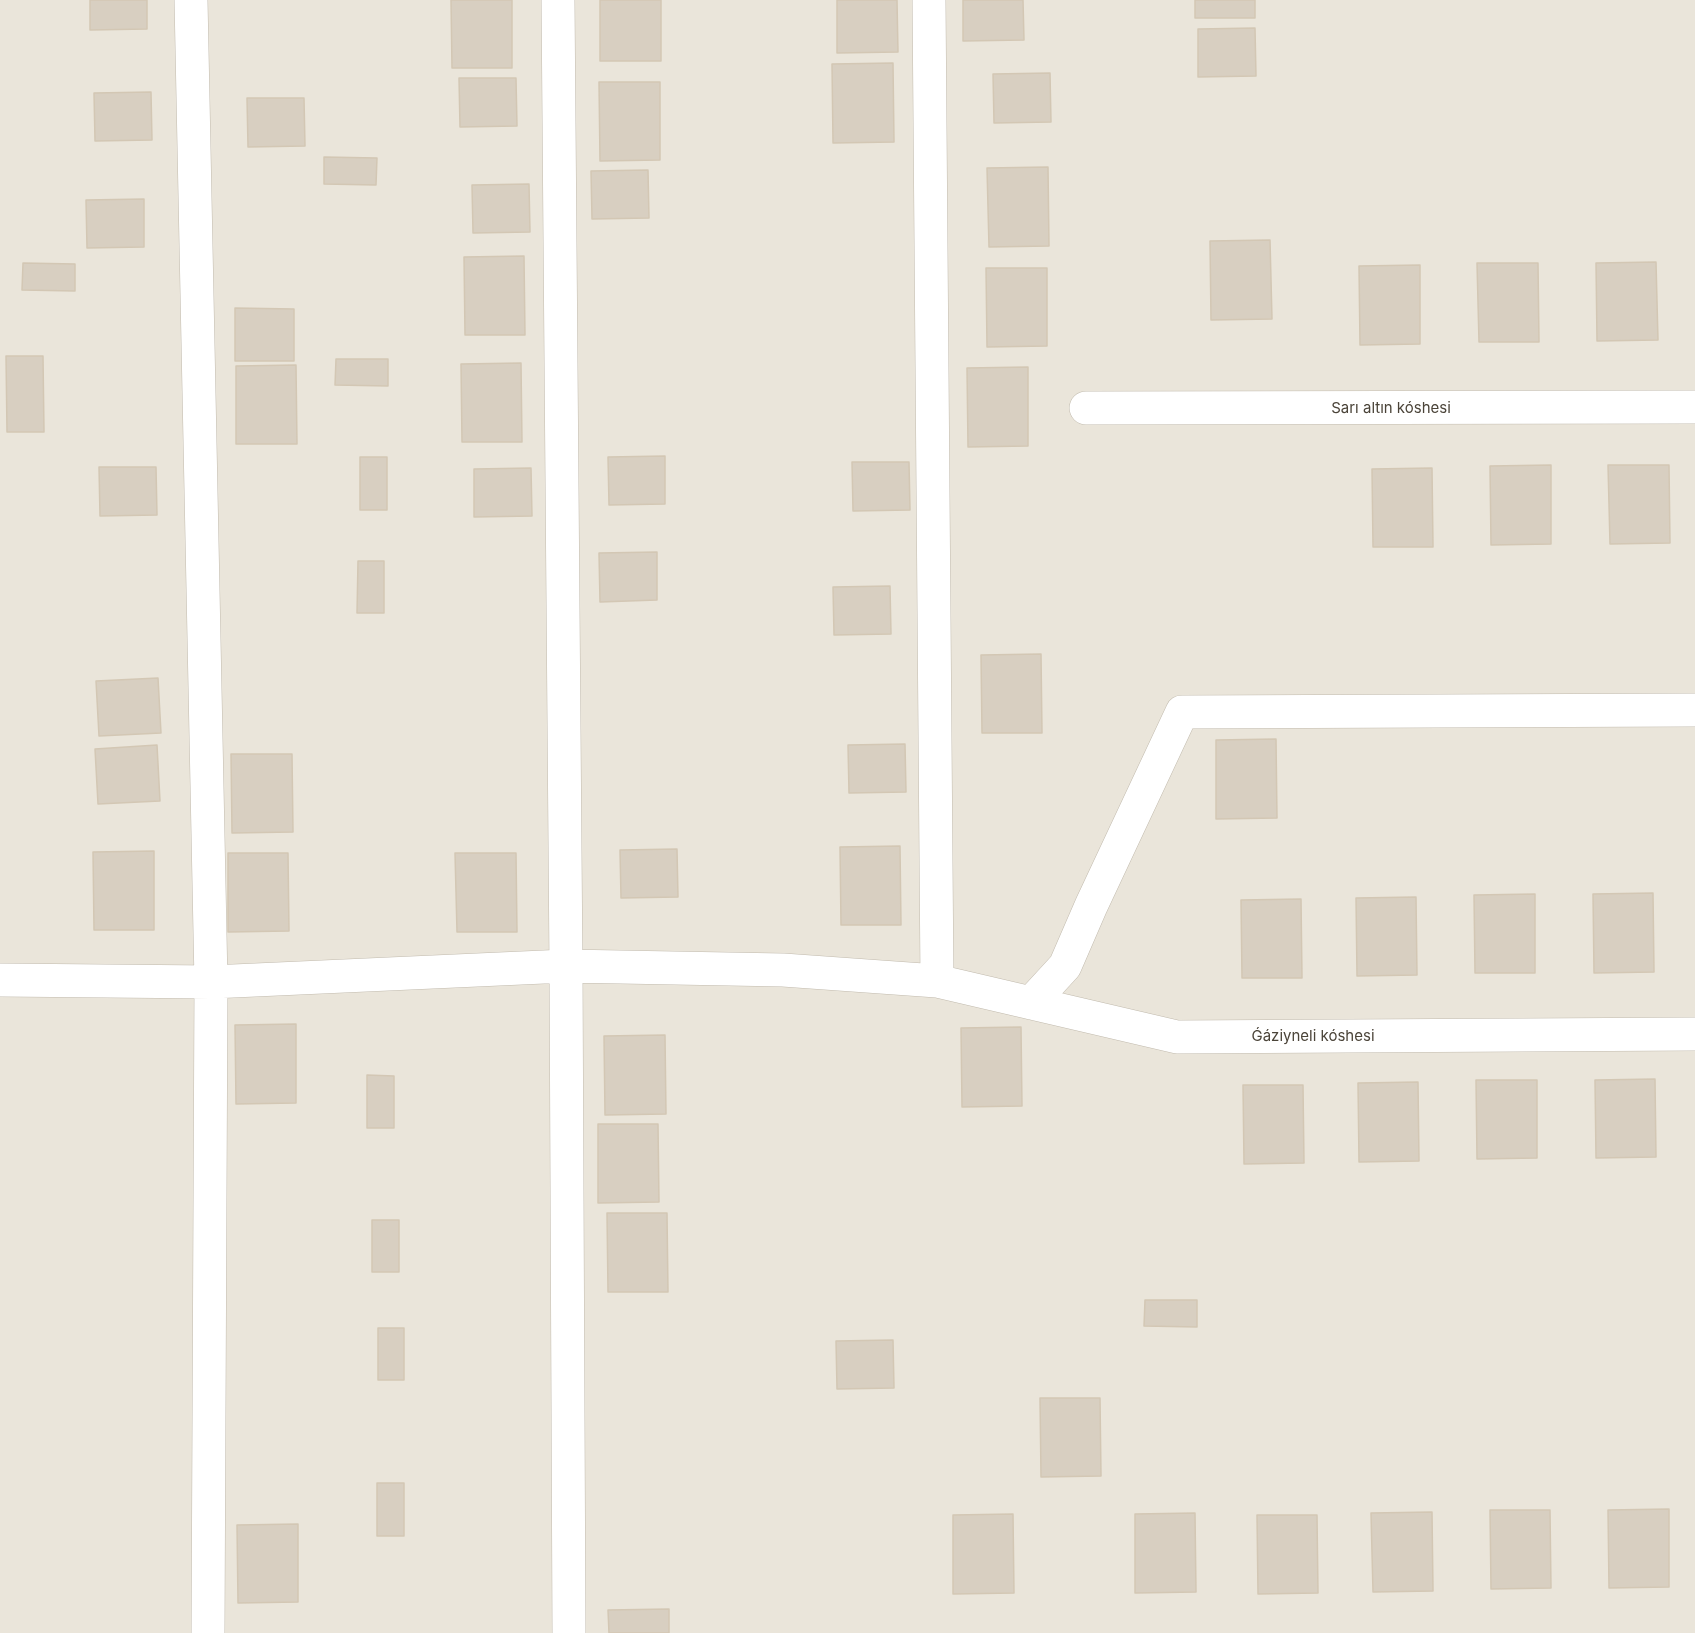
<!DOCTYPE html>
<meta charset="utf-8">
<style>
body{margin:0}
canvas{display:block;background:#f6f3ec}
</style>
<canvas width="1695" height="1633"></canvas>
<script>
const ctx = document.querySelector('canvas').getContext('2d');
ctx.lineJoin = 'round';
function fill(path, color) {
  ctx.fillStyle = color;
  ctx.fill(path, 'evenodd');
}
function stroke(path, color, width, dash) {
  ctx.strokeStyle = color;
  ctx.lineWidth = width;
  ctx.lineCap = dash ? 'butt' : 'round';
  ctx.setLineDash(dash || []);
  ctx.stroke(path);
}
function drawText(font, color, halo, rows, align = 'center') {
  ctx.font = font + ' Inter,sans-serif';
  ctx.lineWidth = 4.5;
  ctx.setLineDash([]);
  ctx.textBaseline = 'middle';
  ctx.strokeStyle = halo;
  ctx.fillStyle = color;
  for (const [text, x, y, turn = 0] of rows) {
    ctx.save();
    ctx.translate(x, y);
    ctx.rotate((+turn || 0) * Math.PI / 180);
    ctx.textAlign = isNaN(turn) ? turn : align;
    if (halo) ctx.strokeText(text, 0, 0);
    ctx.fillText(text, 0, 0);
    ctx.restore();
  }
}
fill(new Path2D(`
 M0 0H1695V1633H0Z`), '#eae5da');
const building = new Path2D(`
 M90 0H147V29L90 30Z
 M451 0H512V68H452Z
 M600 0H661V61H600Z
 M837 0H897L898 52 837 53Z
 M963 0H1023L1024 40 963 41Z
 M1195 0H1255V18H1195Z
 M1255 28 1256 76 1198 77V29Z
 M893 63 894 142 833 143 832 64Z
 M1050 73 1051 122 994 123 993 74Z
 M459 78H516L517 126 460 127Z
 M599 82H660V160L600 161Z
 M151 92 152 140 95 141 94 93Z
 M247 98H304L305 146 248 147Z
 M324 157 377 158 376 185 324 184Z
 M1048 167 1049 246 989 247 987 168Z
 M648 170 649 218 592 219 591 171Z
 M529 184 530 232 473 233 472 185Z
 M144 199V247L87 248 86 200Z
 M1270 240 1272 319 1211 320 1210 241Z
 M524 256 525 335H465L464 257Z
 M1656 262 1658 340 1597 341 1596 263Z
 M23 263 75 264V291L22 290Z
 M1477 263H1538L1539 342H1479Z
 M1420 265V344L1360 345 1359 266Z
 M986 268H1047V346L987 347Z
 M235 308 294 309V361H235Z
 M6 356H43L44 432H7Z
 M336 359H388V386L335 385Z
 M521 363 522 442H462L461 364Z
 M296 365 297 444H236V366Z
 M1028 367V446L968 447 967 368Z
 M665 456V504L609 505 608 457Z
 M360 457H387V510H360Z
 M852 462H909L910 510 853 511Z
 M1551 465V544L1491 545 1490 466Z
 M1608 465H1669L1670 543 1610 544Z
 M99 467H156L157 515 100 516Z
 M531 468 532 516 474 517V469Z
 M1432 468 1433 547H1373L1372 469Z
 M657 552V600L600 602 599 553Z
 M358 561H384V613H357Z
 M890 586 891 634 834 635 833 587Z
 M1041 654 1042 733H982L981 655Z
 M158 678 161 733 99 736 96 681Z
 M1276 739 1277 818 1216 819V740Z
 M905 744 906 792 849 793 848 745Z
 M157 745 160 801 98 804 95 749Z
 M231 754H292L293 832 232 833Z
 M900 846 901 925H841L840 847Z
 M677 849 678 897 621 898 620 850Z
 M154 851V930H94L93 852Z
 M228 853H288L289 931 228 932Z
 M455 853H516L517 932H457Z
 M1653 893 1654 972 1594 973 1593 894Z
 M1535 894V973H1475L1474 895Z
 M1416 897 1417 975 1357 976 1356 898Z
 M1301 899 1302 978H1242L1241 900Z
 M296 1024V1103L236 1104 235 1025Z
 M1021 1027 1022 1106 962 1107 961 1028Z
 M665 1035 666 1114 605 1115 604 1036Z
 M367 1075 394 1076V1128H367Z
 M1655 1079 1656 1157 1596 1158 1595 1080Z
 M1476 1080H1537V1158L1477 1159Z
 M1418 1082 1419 1161 1359 1162 1358 1083Z
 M1243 1085H1303L1304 1163 1244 1164Z
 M598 1124H658L659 1202 598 1203Z
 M607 1213H667L668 1292H608Z
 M372 1220H399V1272H372Z
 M1145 1300H1197V1327L1144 1326Z
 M378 1328H404V1380H378Z
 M893 1340 894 1388 837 1389 836 1341Z
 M1040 1398H1100L1101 1476 1041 1477Z
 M377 1483H404V1536H377Z
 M1669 1509V1587L1609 1588 1608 1510Z
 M1490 1510H1550L1551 1588 1491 1589Z
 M1432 1512 1433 1591 1373 1592 1371 1513Z
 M1195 1513 1196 1592 1135 1593V1514Z
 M1013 1514 1014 1593 953 1594V1515Z
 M1257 1515H1317L1318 1593 1258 1594Z
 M298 1524V1602L238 1603 237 1525Z
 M669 1609V1633H609L608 1610Z`);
fill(building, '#d8cfc1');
stroke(building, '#d3c7b4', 1.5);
const minor = new Path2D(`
 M191 0 211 982 208 1633
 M558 0 566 966 569 1633
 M929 0 937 981
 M1086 408 1695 407
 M0 980 211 982 566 966 783 970 937 981 1177 1037 1695 1034
 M1031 1003 1065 966 1091 906 1182 712 1695 710`);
stroke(minor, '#c2bbae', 34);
stroke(minor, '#fff', 33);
drawText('15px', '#4b4439', '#fff', [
 ["Sarı altın kóshesi",1391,408],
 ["Ǵáziyneli kóshesi",1313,1036]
]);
</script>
